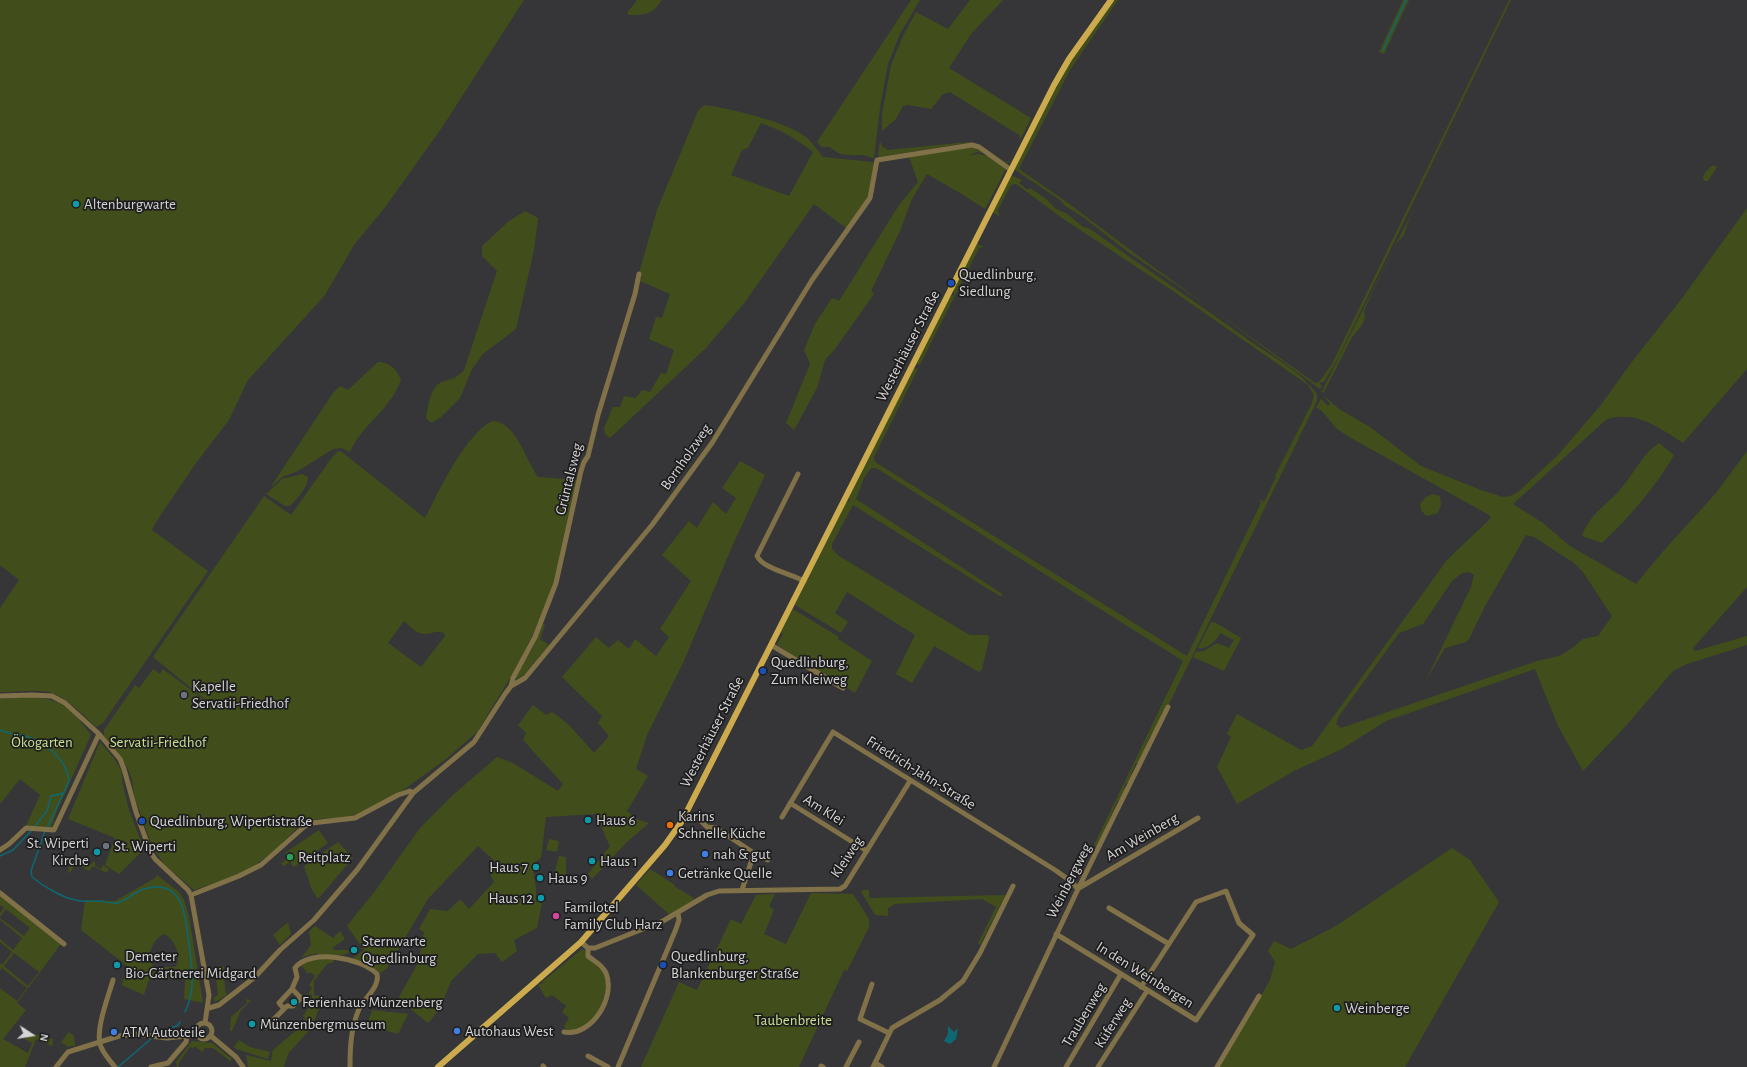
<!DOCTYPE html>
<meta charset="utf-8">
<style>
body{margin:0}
#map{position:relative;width:1747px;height:1067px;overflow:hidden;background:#363638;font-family:"Alegreya Sans",sans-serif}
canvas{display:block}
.north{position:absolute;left:12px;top:1015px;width:40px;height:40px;-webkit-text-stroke:3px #1e1d1e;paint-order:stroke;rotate:102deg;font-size:11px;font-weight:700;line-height:16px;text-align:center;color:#d5d4d6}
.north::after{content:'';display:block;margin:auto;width:14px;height:18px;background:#d5d4d6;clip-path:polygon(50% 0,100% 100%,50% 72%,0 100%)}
</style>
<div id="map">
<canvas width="1747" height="1067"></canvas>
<div class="north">N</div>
</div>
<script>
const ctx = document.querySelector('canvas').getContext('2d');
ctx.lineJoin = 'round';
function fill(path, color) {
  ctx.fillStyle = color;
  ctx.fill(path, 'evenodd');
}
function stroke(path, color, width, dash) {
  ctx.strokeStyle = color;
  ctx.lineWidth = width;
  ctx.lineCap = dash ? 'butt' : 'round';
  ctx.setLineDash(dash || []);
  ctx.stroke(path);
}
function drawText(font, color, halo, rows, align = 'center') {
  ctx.font = font + ' "Alegreya Sans",sans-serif';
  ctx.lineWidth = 3.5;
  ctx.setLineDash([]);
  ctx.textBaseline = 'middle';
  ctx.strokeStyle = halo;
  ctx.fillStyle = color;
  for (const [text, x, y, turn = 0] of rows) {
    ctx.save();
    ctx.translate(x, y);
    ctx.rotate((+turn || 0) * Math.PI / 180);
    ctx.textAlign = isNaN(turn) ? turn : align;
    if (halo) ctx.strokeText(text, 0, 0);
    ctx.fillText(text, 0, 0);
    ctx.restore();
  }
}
fill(new Path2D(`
 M0 0H524L443 126 386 206 354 245 325 295 248 380 229 420 196 463 156 522 152 530 208 571 103 723 96 727C83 715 67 697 49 692 34 689 16 692 0 692V608L19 580 0 565Z
 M637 0H662C651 15 647 15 629 15L627 13Z
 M911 0H920L900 34 888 64 880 108 874 158C870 158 866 155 862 155 848 155 841 157 830 147H822L817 142Z
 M970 0H1003L971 34 949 68 1031 118 1009 162 1005 163 973 144 966 143 879 157 878 154 880 141 882 146 888 150 967 142 980 145 1005 162 1009 161 1020 140 1019 135 950 92 943 94 931 109 908 105 903 106 896 119 882 131V114L891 65 903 36 916 12 948 29Z
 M1113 0H1118L1070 70 1019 169 1064 200 1145 261 1315 383 1319 382 1332 364 1509 0H1511L1338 358 1324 382H1321L1320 384 1322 386 1320 389 1209 307 1128 252 1083 217 1065 206 1060 200 1015 170V167L1067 66Z
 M1403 0H1409L1384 54 1379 52Z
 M1513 0 1409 219 1404 235 1396 244 1371 295 1364 311 1365 318 1362 325 1352 337 1324 392 1321 393 1415 206Z
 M704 105C729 108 787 122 806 137 812 142 822 156 823 157L873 162 874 163 868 199 846 228 814 204 745 302 706 348 610 438 605 434 604 428 613 407H620L624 396 636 398 642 390 650 392 661 373 666 374 674 350 649 339 656 317 662 318 670 294 640 281 642 277 639 273 657 210 698 111ZM761 123C781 130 797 139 813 152L789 196 731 175 742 150 748 148Z
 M971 147 984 153 977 152 968 156 977 154 988 156 1006 169 985 209 960 193 927 174 912 199 900 231 871 291 874 294 835 349 825 360 817 388 794 430 786 423 810 364 804 350 815 324 832 298 839 301 899 205 918 182 909 157Z
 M1713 165 1717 167 1708 181H1704L1703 177 1706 171Z
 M1013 176 1022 180 1019 183 1028 190 1030 188 1045 198 1056 209 1066 213 1083 227 1090 229C1143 267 1197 303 1250 341 1273 357 1300 371 1317 394V401L1169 704 1161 714V717L1152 735 1150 736 1139 764 1136 763 1131 774 1134 775 1129 783H1126L1124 787 1127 789 1121 801 1118 800 1097 847 1094 845 1183 661 876 468H871L864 478 856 499 1001 593 1003 595 1000 596 988 589 853 505 832 544V549L839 556 956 627 970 635H988L989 639 982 669 979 672 934 646 912 683 896 674 915 635 847 592 835 613 848 622 841 633 795 605 846 502 850 501 848 498 914 368 918 369 874 457 875 462 1187 656 1261 503 1259 499 1264 502 1276 477 1275 476 1312 403 1314 395 1308 385 1170 289 1062 218 1016 184 1011 185 998 210 999 216 992 212 1010 177Z
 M1747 208V369L1683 443C1658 427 1637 411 1607 419L1513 504 1543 523 1570 546 1636 584 1665 549 1716 493 1747 451V587L1693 648 1695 651 1747 636V645L1687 664 1673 671 1624 728 1583 771 1558 726 1535 669 1386 721 1340 750 1296 770 1237 804 1217 767 1231 737 1227 734 1237 714 1301 750 1312 746 1447 560 1491 518 1489 515 1351 438 1337 429 1321 410 1316 408 1321 399 1328 406 1330 404 1323 395 1339 409 1370 427 1421 466 1481 490 1503 497 1510 496 1518 492 1558 455 1600 406 1631 363 1680 301ZM1526 535 1534 537 1574 563 1583 572 1612 616 1598 636 1583 639 1571 649 1559 656 1537 661 1341 728 1336 724 1339 716 1399 633 1423 624 1452 581 1462 573 1469 572 1474 575 1471 587 1425 682 1445 648 1466 642 1469 639 1484 608Z
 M525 211 538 218 534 250 516 329 483 354 472 369 460 398 440 418 431 423 426 418C428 406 430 387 442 382 453 378 456 379 464 370L497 271 482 256V246L509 221Z
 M977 244 984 247 979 248 920 365 916 364 949 297 954 295V288Z
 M378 362C389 362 396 369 401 379 392 409 362 424 350 452L342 448 333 449 298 471 282 477 270 488 333 393 340 386 348 390Z
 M492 421C516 421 526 461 538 477L578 480 559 566 540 621 512 675 477 732 446 759 402 791 350 818 317 819 303 822 278 847 252 868 237 876 194 890 164 864 152 846 134 796 132 779 127 767 113 746 104 737V730L135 685 139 688 153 669 160 674 163 669 219 711 153 657 264 496 291 515 333 456 338 451 342 452 425 518C439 491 464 436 492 421ZM404 621C410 626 417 635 426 634 435 633 434 630 444 633L445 636 421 667 388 643Z
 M1659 443 1674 455C1657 485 1627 520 1602 543L1582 536C1589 514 1610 503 1623 486 1635 472 1643 453 1659 443Z
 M740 461 765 475 731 549 683 663 647 735 636 769 648 776 627 811 636 819 649 823 627 842 592 879 588 874 610 846 605 836 597 814 546 817 541 858 532 864 536 888V902L542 903 537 928 514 940 517 951 502 962 495 953 478 954 451 981 440 1009 428 1023 398 999 418 963 424 932 419 929 430 909 448 911 460 899 469 909 494 882 490 874 499 865 478 846 428 899 388 967 381 973 369 965 352 959 364 950 347 926 375 891 420 828 454 794 497 757 513 763 558 791 563 784 523 740 526 733 518 725 533 705 546 715 552 712 568 724 594 753 609 736 598 723 602 716 562 677 596 637 609 648 618 640 629 649 635 639 656 656 669 637 660 629 691 581 662 555 689 521 697 528 713 502 726 514 736 498 722 488Z
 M302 474 308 477C308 488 297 498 290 506H285L266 494 282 479Z
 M1433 494 1440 496 1441 505 1438 513 1426 516 1421 510 1420 504 1426 497Z
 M793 609 839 637 838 639 872 661 855 693 777 645 783 634 781 632Z
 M1211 622 1216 623 1241 638 1224 671 1193 657 1196 652 1204 651 1217 643 1229 648 1234 640 1220 633C1216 641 1207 650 1198 648Z
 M543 623 545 625 540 639 549 645 523 676 515 679 534 645 533 643Z
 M30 697C64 699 71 709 91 735L56 813 51 829 26 826 40 795 20 779 0 804V699Z
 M100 742 113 757 121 770 123 786 129 810 144 849 119 874 105 865 115 838 68 819Z
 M319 830 328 843 294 867 290 862 283 866 281 863 288 859 285 853Z
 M549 839 559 841 557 852 546 850Z
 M338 842 353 858 318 899 311 888 304 866Z
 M1452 848 1470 860 1499 902 1405 1067H1220L1270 980 1275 962 1268 951 1274 941 1291 949 1336 926Z
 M559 856 566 857V877L554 875Z
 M93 861 95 862V866L101 869 103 865 109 869 107 873 93 866 89 871 79 865 77 867 75 865 70 873 68 872 69 865 76 862 92 864Z
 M650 869 675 885 674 886 695 899 670 915 636 885Z
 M157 875 179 892 184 900 189 916 203 1003 184 999 185 980 158 978 163 967H176C182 956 175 941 165 934 154 937 151 950 147 959 154 968 157 964 155 978L149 979 144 995 122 985 127 966 81 930 85 900 115 901 155 878Z
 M863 890H869V898L1006 895 980 945 978 943 996 907 982 899 895 904 888 908V916L875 915 861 892Z
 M811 893 853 894 869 919V927L847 971 844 970 799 1067H641L679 982 697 990 731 919 741 924 756 895 775 894 769 906 774 910 764 934 786 944Z
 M0 896 61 944 17 1003 26 1010 3 1039 28 1053 32 1043 24 1039 28 1035H37L53 1039 52 1046 36 1039 25 1067H0V988L17 1001 27 988 2 968 0 971V963L2 965 12 952 0 942V939L13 950 22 938 0 920V918L24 936 30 928 6 909 0 917V913L4 908 0 905ZM14 953 39 972 28 986 4 966Z
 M288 922 291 934 280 945 273 935Z
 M315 926 333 938 340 931 345 939 332 948 335 950H348L350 952C339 958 328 954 317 956V953L302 957 311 945 309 931Z
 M582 949C587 952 601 966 604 973 611 988 597 1022 582 1028 577 1030 571 1030 567 1031L564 1026 569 1018 562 1012 566 1006 552 995 546 998 538 985 543 983 542 982Z
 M316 959H333L334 962 327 964 314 981V995L323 997 312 1027 288 1054 284 1067H248L246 1055 271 1061 273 1050 299 1028 305 1018 303 1016 310 1006 313 1008V1001H311L310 1003 306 999 308 997 312 998V995L308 994 312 988 309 985 315 976 310 972 308 974 301 965Z
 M220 966 224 967 225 990 227 995 215 1002 213 998 218 995 215 968Z
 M246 999 251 1000 240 1012 232 1031H230L231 1017 247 1003Z
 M372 1010 408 1014 398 1034 367 1025Z
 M69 1032 74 1036 75 1045 68 1047 61 1042Z
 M239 1040 250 1047 270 1052 268 1059 236 1049 234 1047Z
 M192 1041 212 1043 232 1059 228 1063 229 1060 213 1048H205L202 1052 195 1046 193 1048 190 1047 178 1064 179 1067H177L176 1062Z`), '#414e1b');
fill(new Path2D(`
 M948 1026 954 1032 958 1028 956 1039 950 1044 944 1041 948 1034Z`), '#0e6873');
stroke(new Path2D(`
 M1383 50 1406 0
 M0 730C7 734 17 734 25 736 45 742 67 759 69 781L47 828
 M34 827 47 811 51 796 64 793
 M45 831 31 871 32 877C43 886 61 897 75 900 83 902 91 901 99 901 105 901 112 904 117 903 127 901 135 891 144 889 184 878 185 916 189 944 192 967 196 990 185 1012
 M0 856 13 850 32 830
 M157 1035 178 1025 180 1022
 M118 1067 152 1038`), '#0e6873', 1.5);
stroke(new Path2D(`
 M798 474 757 556C763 569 793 574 804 581
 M771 645 843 688
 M511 686 513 678 535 637 556 583 581 471 584 462 588 456 598 415 635 294 639 274
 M0 696 32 695 52 696 65 703 99 734 120 759 124 769 136 812 150 851 155 859 188 890 191 895 209 995 205 1023
 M790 803 867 851
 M782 817 833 732 1055 870 1072 882 1078 889
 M698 818 707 827 716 828 754 853 742 890
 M0 850 9 844 26 828 54 830 99 734
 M754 853 768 860
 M1079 888 1198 818
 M0 893 64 944
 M191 895 239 876 261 865 305 826 312 823 355 818 398 795 410 791 413 793
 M1109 908 1169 944
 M1056 934 1196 1020 1253 935 1239 923 1226 891 1196 902 1141 987
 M581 942 588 948H595L663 921 707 895 719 891 840 889 845 886 910 781
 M113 980C109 995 94 1032 101 1047 104 1054 110 1061 115 1067
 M872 984 860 1019 889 1033
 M209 1008 219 1005 255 977 280 950 314 920 357 870 413 793 474 742 505 694 511 686 525 678 652 525 712 443 812 280 870 198 877 160 972 145 979 147 1011 170
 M284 1009 279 1003 292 989 297 977 295 968C310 948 362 958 377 974 380 987 365 997 359 1009 351 1028 350 1046 350 1067
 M196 1031a8 8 0 1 1 16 0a8 8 0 1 1-16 0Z
 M266 1027 287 1006H293L301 998 292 989
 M564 1032C592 1037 616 997 606 973 602 964 595 962 588 956V948
 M211 1036 236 1057 243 1067
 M588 1056 608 1067
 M875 1063 882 1067
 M543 1066 544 1067
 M821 1066 823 1067
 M56 1067 68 1052 119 1036 135 1034 167 1038 197 1035
 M151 1067 168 1063 186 1042 187 1037
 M618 1067 676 929 679 920 678 913
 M846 1067 859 1042
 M873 1067 892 1028 940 1000 963 981 980 953 1013 886
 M994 1067 1078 889 1168 707
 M1066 1067 1121 974
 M1098 1067 1147 991
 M1217 1067 1259 996`), '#817148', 5);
stroke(new Path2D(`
 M438 1067 581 942 665 845 682 821 1054 85 1069 59 1111 0`), '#ccab4e', 6);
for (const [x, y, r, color] of [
 [76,204,4,"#0f9aa8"],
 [951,283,4,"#1a4fb4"],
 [763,671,4,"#1a4fb4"],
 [184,695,4,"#6b7280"],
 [588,820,4,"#0f9aa8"],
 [142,821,4,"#1a4fb4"],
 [670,825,4,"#e8710a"],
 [106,846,4,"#6b7280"],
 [97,852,4,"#0f9aa8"],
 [705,854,4,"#3f7fe0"],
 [290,857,4,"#2e9e5b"],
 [592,861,4,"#0f9aa8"],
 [536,867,4,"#0f9aa8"],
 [670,873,4,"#3f7fe0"],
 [540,878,4,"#0f9aa8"],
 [541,898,4,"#0f9aa8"],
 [556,916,4,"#d1479c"],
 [354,950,4,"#0f9aa8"],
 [117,965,4,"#0f9aa8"],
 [663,965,4,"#1a4fb4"],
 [294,1002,4,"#0f9aa8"],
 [1337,1008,4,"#0f9aa8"],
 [252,1024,4,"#0f9aa8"],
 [457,1031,4,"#3f7fe0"],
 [114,1032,4,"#3f7fe0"]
]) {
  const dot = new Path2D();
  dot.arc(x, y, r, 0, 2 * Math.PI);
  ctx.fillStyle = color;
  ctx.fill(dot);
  stroke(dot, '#1e1d1e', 1.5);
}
drawText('15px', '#d5d4d6', '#1e1d1e', [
 ["Altenburgwarte",84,204],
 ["Quedlinburg,",959,274],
 ["Siedlung",959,291],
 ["Quedlinburg,",771,662],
 ["Zum Kleiweg",771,679],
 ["Kapelle",192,686],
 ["Servatii-Friedhof",192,703],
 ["Karins",678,816],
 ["Schnelle Küche",678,833],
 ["Haus 6",596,820],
 ["Quedlinburg, Wipertistraße",150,821],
 ["St. Wiperti",89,843,"right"],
 ["Kirche",89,860,"right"],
 ["St. Wiperti",114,846],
 ["nah & gut",713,854],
 ["Reitplatz",298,857],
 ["Haus 1",600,861],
 ["Haus 7",528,867,"right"],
 ["Getränke Quelle",678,873],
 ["Haus 9",548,878],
 ["Haus 12",533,898,"right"],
 ["Familotel",564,907],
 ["Family Club Harz",564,924],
 ["Sternwarte",362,941],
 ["Quedlinburg",362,958],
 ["Demeter",125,956],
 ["Bio-Gärtnerei Midgard",125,973],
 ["Quedlinburg,",671,956],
 ["Blankenburger Straße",671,973],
 ["Ferienhaus Münzenberg",302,1002],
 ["Weinberge",1345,1008],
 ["Münzenbergmuseum",260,1024],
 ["Autohaus West",465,1031],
 ["ATM Autoteile",122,1032]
], 'left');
drawText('15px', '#d5d4d6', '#1e1d1e', [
 ["Westerhäuser Straße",908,346,-63],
 ["Bornholzweg",686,457,-55],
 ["Grüntalsweg",569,479,-76],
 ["Westerhäuser Straße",712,732,-63],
 ["Friedrich-Jahn-Straße",921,773,32],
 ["Am Klei",824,810,32],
 ["Am Weinberg",1142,837,-30],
 ["Kleiweg",847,857,-56],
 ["Weinbergweg",1069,881,-63],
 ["In den Weinbergen",1145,975,32],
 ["Traubenweg",1084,1015,-59],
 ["Küferweg",1113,1023,-58]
]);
drawText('15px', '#c9e190', '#1e1d1e', [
 ["Ökogarten",42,742],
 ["Servatii-Friedhof",158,742],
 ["Taubenbreite",793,1020]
]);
</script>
